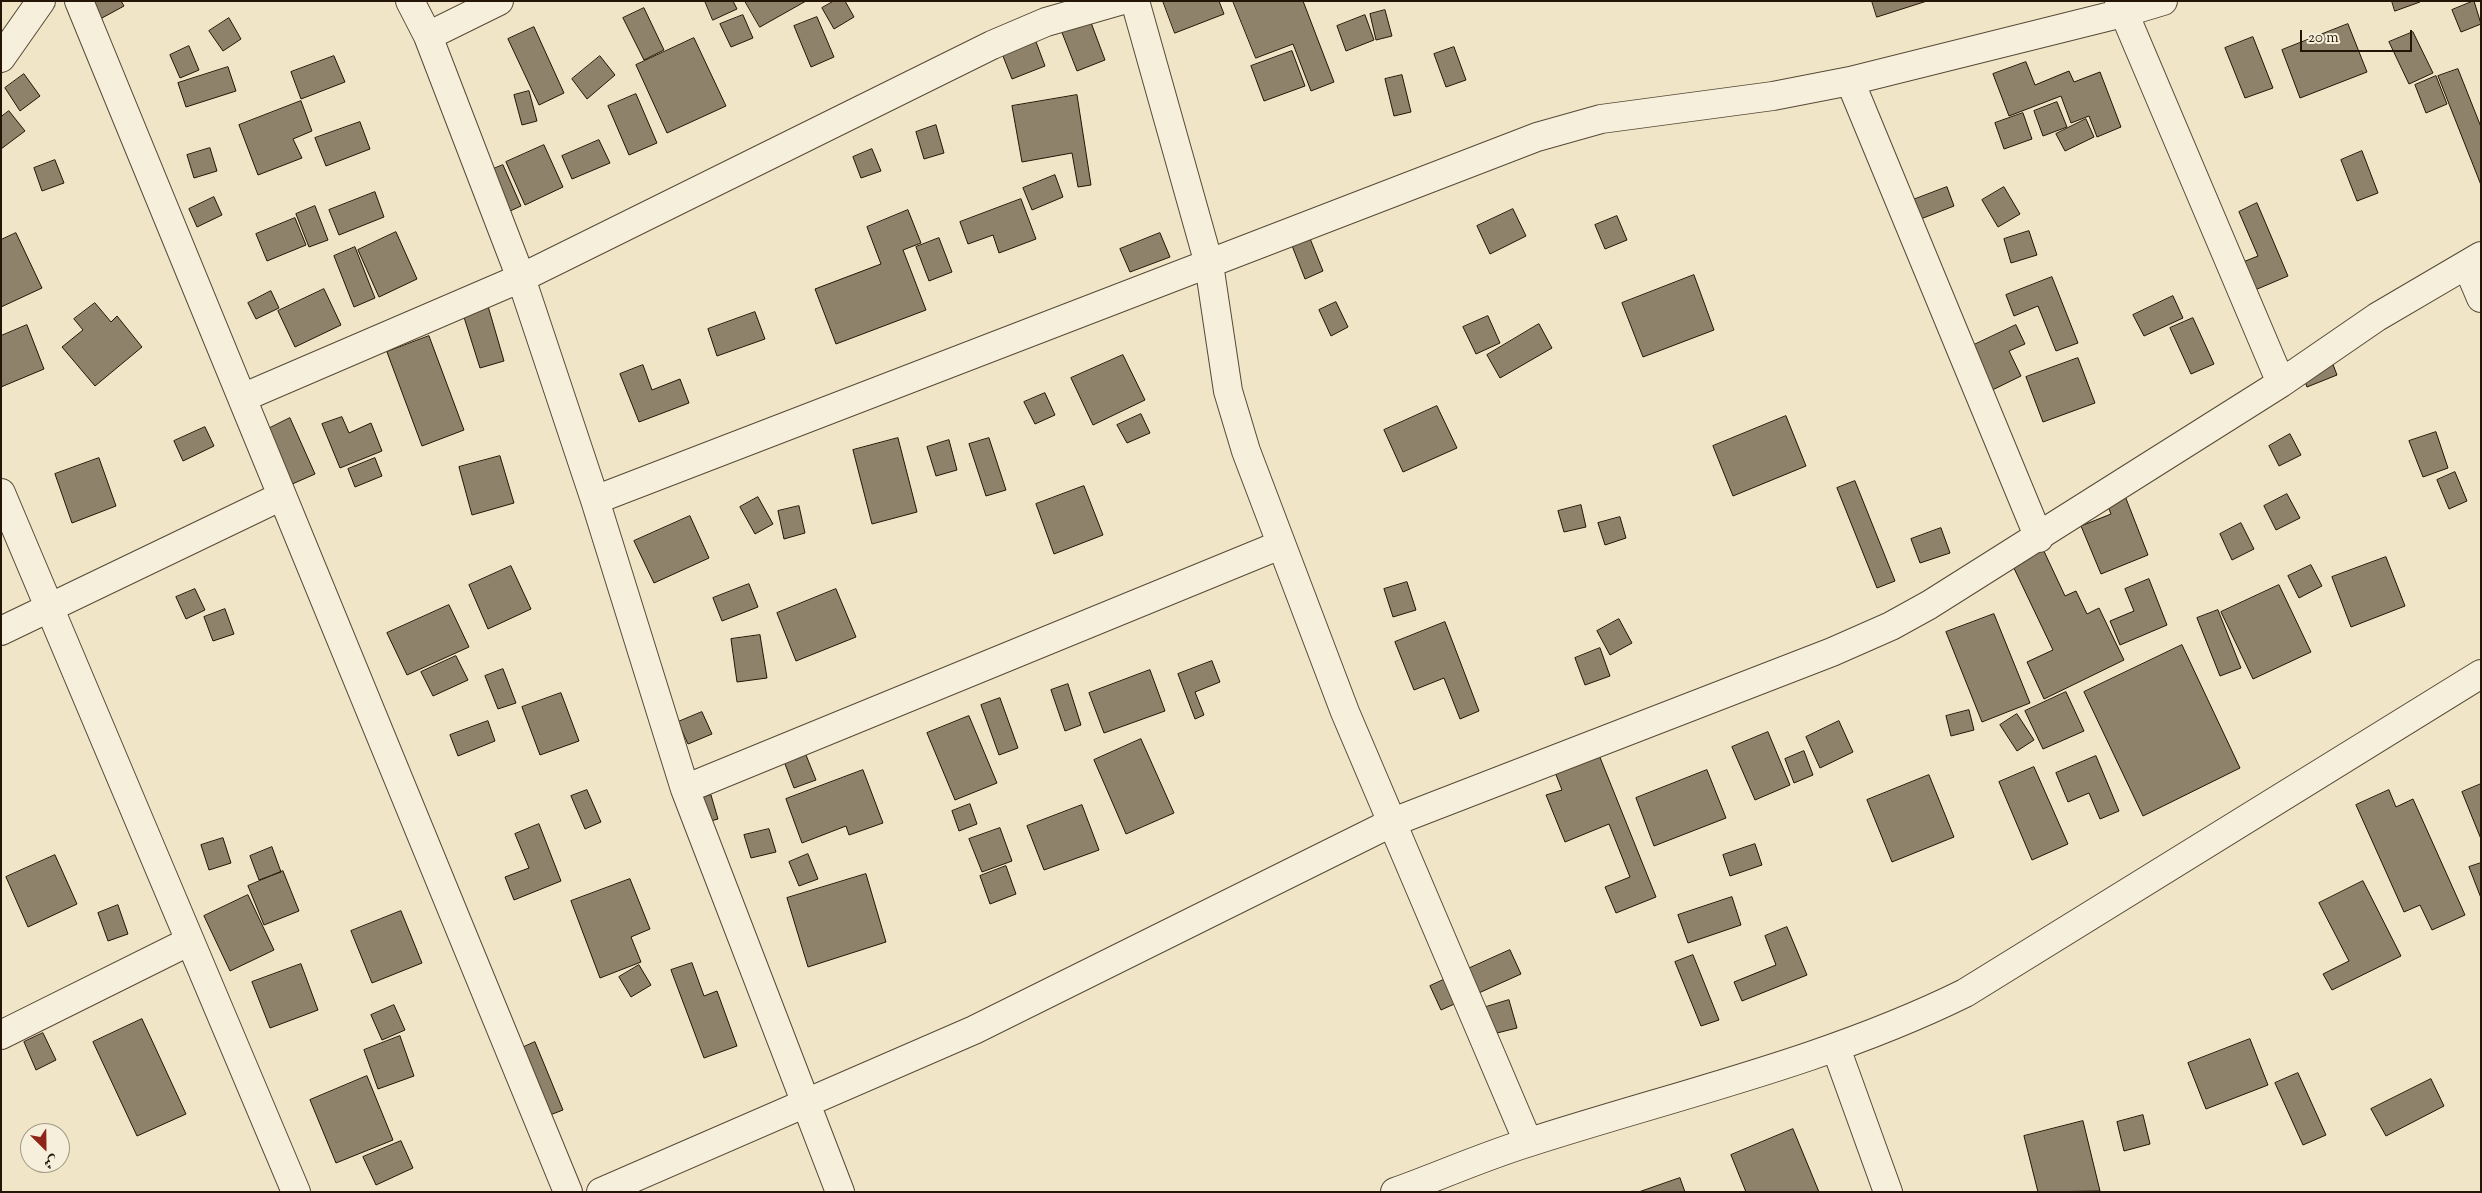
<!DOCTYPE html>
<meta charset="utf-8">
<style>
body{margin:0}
#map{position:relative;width:2482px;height:1193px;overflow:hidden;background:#f0e6c7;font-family:"Sorts Mill Goudy",Amiri,serif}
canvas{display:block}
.frame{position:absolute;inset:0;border:2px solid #241506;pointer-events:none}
.north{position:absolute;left:20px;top:1123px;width:50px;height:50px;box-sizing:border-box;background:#f5efdb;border:1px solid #a19886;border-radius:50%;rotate:157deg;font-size:14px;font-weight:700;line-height:20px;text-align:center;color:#241506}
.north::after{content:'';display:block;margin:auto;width:18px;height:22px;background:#8f2418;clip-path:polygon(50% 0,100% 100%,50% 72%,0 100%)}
.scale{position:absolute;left:2300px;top:30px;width:112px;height:22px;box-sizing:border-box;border:2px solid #241506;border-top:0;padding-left:6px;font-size:15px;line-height:18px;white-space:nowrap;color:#241506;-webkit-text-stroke:4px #f5efdb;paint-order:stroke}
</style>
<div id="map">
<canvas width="2482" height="1193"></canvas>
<div class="frame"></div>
<div class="north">ش</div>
<div class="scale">20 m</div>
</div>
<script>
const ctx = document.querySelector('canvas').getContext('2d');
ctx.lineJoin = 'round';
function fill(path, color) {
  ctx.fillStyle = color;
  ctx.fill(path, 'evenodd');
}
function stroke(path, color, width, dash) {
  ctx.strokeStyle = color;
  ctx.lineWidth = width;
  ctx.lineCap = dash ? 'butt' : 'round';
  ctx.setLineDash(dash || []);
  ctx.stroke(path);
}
const building = new Path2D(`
 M91 1H121L124 6 102 18Z
 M705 1H733L737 9 713 20Z
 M745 1H806L760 27Z
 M834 1H845L854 17 834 29 822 8Z
 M1163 1H1219L1224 14 1175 33Z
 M1233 1H1303L1334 82 1311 91 1293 44 1256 58Z
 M1872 1H1927L1877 17Z
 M2392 1H2420V2L2395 11Z
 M2474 1 2481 24 2461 32 2452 10Z
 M644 8 664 50 644 60 623 18Z
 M1385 10 1392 36 1376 40 1370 14Z
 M743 15 753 38 731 47 720 24Z
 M1365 15 1374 40 1346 51 1337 26Z
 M817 17 834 57 811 67 794 26Z
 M229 18 241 39 223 51 209 31Z
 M1090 20 1105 60 1077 71 1061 30Z
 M2348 24 2367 72 2300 98 2282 50Z
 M534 27 564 93 539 105 508 39Z
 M2413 32 2433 73 2409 84 2389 42Z
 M2253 37 2273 88 2245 98 2225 48Z
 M694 38 726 106 667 133 636 65Z
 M1035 39 1045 66 1012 79 1001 51Z
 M189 46 199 70 180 78 170 55Z
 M1454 47 1466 80 1446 87 1434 54Z
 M1292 51 1305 86 1264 101 1251 66Z
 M334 56 345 82 301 99 291 72Z
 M600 56 615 75 587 99 572 79Z
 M2026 62 2035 85 2069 71 2074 82 2100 72 2121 127 2097 137 2089 116 2071 123 2061 96 2009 116 1993 74Z
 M228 67 236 91 186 107 178 83Z
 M2458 69 2481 127V185L2438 76Z
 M24 74 40 96 20 111 5 88Z
 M1402 75 1411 112 1394 116 1385 79Z
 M2436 76 2447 104 2426 113 2415 85Z
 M529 91 537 121 522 125 514 95Z
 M636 94 657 143 629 155 608 106Z
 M1077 95 1091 185 1078 187 1072 153 1022 162 1012 106Z
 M301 101 312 131 293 139 302 158 258 175 239 125Z
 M2057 102 2067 127 2043 136 2034 111Z
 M9 111 25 131 1 149V117Z
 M2023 113 2032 139 2004 149 1995 123Z
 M2086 119 2094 137 2065 151 2056 134Z
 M360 122 370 149 326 166 315 138Z
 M936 125 944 153 924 159 916 132Z
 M599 140 610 163 572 179 562 156Z
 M544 145 563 187 525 205 506 162Z
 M210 148 217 171 194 178 187 155Z
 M872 149 881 171 861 178 853 157Z
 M2362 151 2378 193 2357 201 2341 160Z
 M55 160 64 183 42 191 34 168Z
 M503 165 521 206 497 217 479 175Z
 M1055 175 1063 197 1032 210 1023 188Z
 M1947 187 1954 206 1913 222 1905 203Z
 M2004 187 2020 214 1998 227 1982 200Z
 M375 192 384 217 339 235 329 210Z
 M214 197 222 215 197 227 189 209Z
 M1021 199 1036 239 999 253 993 235 968 244 960 222Z
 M2257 203 2288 276 2255 290 2243 262 2258 256 2239 212Z
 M315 206 328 240 309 247 296 214Z
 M1513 209 1526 236 1490 254 1477 226Z
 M908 210 921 243 903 250 926 310 836 344 815 289 881 264 867 227Z
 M1617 216 1627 240 1605 249 1595 225Z
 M295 218 306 245 267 261 256 234Z
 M2029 231 2037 255 2011 263 2004 239Z
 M396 232 417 279 379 297 358 250Z
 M16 233 42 288 1 307V240Z
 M1160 233 1170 257 1130 272 1120 249Z
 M1309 236 1323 271 1305 279 1291 243Z
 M939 238 952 272 929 281 916 247Z
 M355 247 375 298 354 307 334 256Z
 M1694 275 1714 330 1643 357 1622 303Z
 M2052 277 2078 343 2056 351 2038 306 2014 316 2006 295Z
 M324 289 341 325 295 347 278 311Z
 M271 291 279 308 256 319 248 303Z
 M2173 296 2183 318 2144 336 2133 315Z
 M1336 302 1348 327 1331 336 1319 310Z
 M95 303 111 322 117 316 142 347 95 386 62 347 83 330 74 319Z
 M488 306 504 361 480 368 463 314Z
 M755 312 765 339 717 356 708 329Z
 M1488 316 1500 343 1476 354 1463 327Z
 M2193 318 2214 364 2191 374 2170 328Z
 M1539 324 1552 348 1500 378 1487 355Z
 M27 325 44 369 1 387V336Z
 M2016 325 2025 344 2009 351 2021 376 1978 397 1957 353Z
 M429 336 464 430 422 446 387 352Z
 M2329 354 2337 375 2307 387 2299 366Z
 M1123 355 1145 400 1093 425 1071 378Z
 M2078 358 2095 403 2043 422 2026 377Z
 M643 365 652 390 680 379 689 403 639 422 620 374Z
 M1045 393 1055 415 1035 424 1024 402Z
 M1437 406 1457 448 1403 472 1384 430Z
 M1141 414 1150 433 1127 443 1117 425Z
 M1786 416 1806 466 1733 496 1713 446Z
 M342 417 349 433 371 423 382 451 340 468 322 424Z
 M290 418 315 474 290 485 266 430Z
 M205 427 214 446 183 461 174 441Z
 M2436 432 2448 468 2423 477 2409 441Z
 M2290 434 2301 455 2279 466 2269 446Z
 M898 438 917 512 872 524 853 450Z
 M989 438 1006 490 986 496 969 444Z
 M949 440 957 470 936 476 927 447Z
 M500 456 514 503 472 515 459 467Z
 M99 458 116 506 72 523 55 474Z
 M375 458 382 476 355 487 348 469Z
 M2455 472 2467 501 2449 509 2437 480Z
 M1855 481 1895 581 1877 588 1837 488Z
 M2120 483 2148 555 2101 574 2081 526 2111 514 2102 491Z
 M1084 486 1103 535 1054 554 1036 504Z
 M2287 494 2300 518 2276 530 2264 506Z
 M758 497 773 524 755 534 740 507Z
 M1581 505 1586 527 1564 532 1558 511Z
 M799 506 805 533 784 539 778 511Z
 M690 516 709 558 654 583 634 541Z
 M1620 517 1626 538 1605 545 1598 523Z
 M2241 523 2254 549 2232 560 2220 534Z
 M1941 528 1950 553 1920 563 1911 539Z
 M2042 547 2065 596 2076 591 2087 614 2099 608 2124 660 2044 699 2027 662 2053 650 2011 562Z
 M2386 557 2405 606 2351 627 2332 577Z
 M2311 565 2322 586 2299 598 2288 576Z
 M511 566 531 609 488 629 469 585Z
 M2149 579 2167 625 2120 645 2110 621 2134 611 2125 589Z
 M1407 582 1416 610 1393 617 1384 589Z
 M749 584 758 607 722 621 713 598Z
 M2279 585 2311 652 2253 679 2221 612Z
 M195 589 205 610 186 619 176 597Z
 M836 589 856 637 796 661 777 613Z
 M449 605 469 647 407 675 387 633Z
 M225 609 234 634 213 641 204 617Z
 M2218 610 2241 668 2220 676 2197 618Z
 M1994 614 2030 703 1982 722 1946 632Z
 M1619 619 1632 643 1610 655 1597 631Z
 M1445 622 1479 711 1460 719 1444 678 1414 690 1395 642Z
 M760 635 767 678 737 682 731 639Z
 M2182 645 2240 768 2143 816 2084 692Z
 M1600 648 1610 676 1585 685 1575 658Z
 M456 656 468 680 433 696 421 672Z
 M1212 661 1220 682 1195 692 1204 715 1195 719 1178 674Z
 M503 669 516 703 498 709 485 676Z
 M1150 670 1165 711 1104 733 1089 693Z
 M1068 684 1081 725 1065 731 1051 690Z
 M2066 692 2084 731 2043 749 2025 711Z
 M561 693 579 741 540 755 522 707Z
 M1000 698 1018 748 999 755 981 705Z
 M1969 710 1974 730 1951 736 1946 716Z
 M702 712 712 734 688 744 678 722Z
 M2017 714 2034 740 2017 751 2000 725Z
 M969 716 997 783 955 800 927 733Z
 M488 721 495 741 458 756 450 735Z
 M1839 721 1853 752 1820 768 1806 737Z
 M1768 732 1790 785 1755 800 1732 747Z
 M1141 739 1174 813 1126 834 1094 760Z
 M800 740 816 780 794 788 779 748Z
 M1595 745 1656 897 1616 913 1605 887 1630 877 1609 824 1565 842 1546 795 1562 790 1551 762Z
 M1804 751 1813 775 1794 783 1785 759Z
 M2096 756 2119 811 2100 819 2089 793 2068 802 2056 773Z
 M2034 767 2068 844 2032 860 1999 782Z
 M863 770 883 823 849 835 846 826 802 843 786 799Z
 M1707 770 1726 818 1654 846 1636 798Z
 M1929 775 1954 837 1892 862 1867 800Z
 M2481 784V839L2462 792Z
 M587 790 601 822 585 829 571 796Z
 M2389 790 2396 807 2413 799 2465 915 2432 930 2420 905 2404 912 2356 805Z
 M711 795 718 819 700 824 693 801Z
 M970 804 977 824 959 831 952 811Z
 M1082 805 1099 850 1044 870 1027 826Z
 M539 824 561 881 514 900 505 877 529 868 515 834Z
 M1000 828 1012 861 982 872 969 839Z
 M769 829 776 852 751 858 744 835Z
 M223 838 231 863 209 870 201 845Z
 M1755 844 1762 865 1730 876 1723 855Z
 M272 847 281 872 259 880 250 856Z
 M808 854 818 879 799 886 789 862Z
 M55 855 77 904 28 927 6 877Z
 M2481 863V898L2469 867Z
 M1006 866 1016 894 990 904 980 876Z
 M283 871 299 911 264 925 248 886Z
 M866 874 886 942 808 967 787 898Z
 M630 879 650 929 631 937 641 962 600 978 571 901Z
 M2363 881 2401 956 2332 990 2323 974 2349 961 2319 903Z
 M248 895 274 950 230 971 204 916Z
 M1732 897 1741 925 1688 943 1678 915Z
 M118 905 128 934 108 941 98 913Z
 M401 911 422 963 372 983 351 931Z
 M1787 927 1807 975 1742 1001 1734 982 1776 965 1765 936Z
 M1510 950 1521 974 1441 1010 1430 986Z
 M1693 955 1719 1020 1701 1026 1675 962Z
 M692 963 704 996 717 991 737 1046 704 1058 671 970Z
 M301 964 318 1010 270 1028 252 982Z
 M639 965 651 985 631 997 619 977Z
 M1509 1000 1517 1028 1493 1034 1486 1007Z
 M394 1005 405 1030 382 1040 371 1015Z
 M142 1019 186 1114 137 1136 93 1042Z
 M43 1033 56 1060 36 1070 24 1042Z
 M400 1036 414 1076 378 1089 364 1050Z
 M2250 1039 2268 1085 2206 1109 2188 1063Z
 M535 1042 563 1110 542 1118 515 1051Z
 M2298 1073 2326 1135 2303 1145 2275 1083Z
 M367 1076 393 1140 336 1163 310 1100Z
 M2431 1079 2444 1106 2386 1136 2371 1109Z
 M2143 1115 2150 1144 2124 1151 2117 1122Z
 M2083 1121 2100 1191 2038 1192 2024 1136Z
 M1793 1129 1819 1192H1746L1731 1155Z
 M401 1141 413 1168 376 1185 363 1157Z
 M1680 1178 1685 1192H1639Z`);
fill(building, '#8e826a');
stroke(building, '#241506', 1);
const minor = new Path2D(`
 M79 1 568 1192
 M410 1 428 36 521 278 595 500 685 789 840 1192
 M1135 1 1209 264 1228 391 1246 451 1345 712 1528 1142
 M2119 1 2281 383
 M428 36 499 1
 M1 58 41 1
 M1850 81 2039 538
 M2467 265 2481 298
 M242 398 521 278 992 45 1046 22 1119 1
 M1 493 296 1192
 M595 500 1537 137 1601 119 1773 96 1850 81 2123 13 2163 1
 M1 631 282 496
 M685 789 1280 545
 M1 1035 190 941
 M1836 1048 1888 1192
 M601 1192 974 1030 1393 822 1832 652 1891 626 1929 605 2281 383 2377 317 2481 256
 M1395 1192C1440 1176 1484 1156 1530 1142 1676 1095 1827 1061 1965 993L2481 674`);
stroke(minor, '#574936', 30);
stroke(minor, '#f5efdb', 28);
</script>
